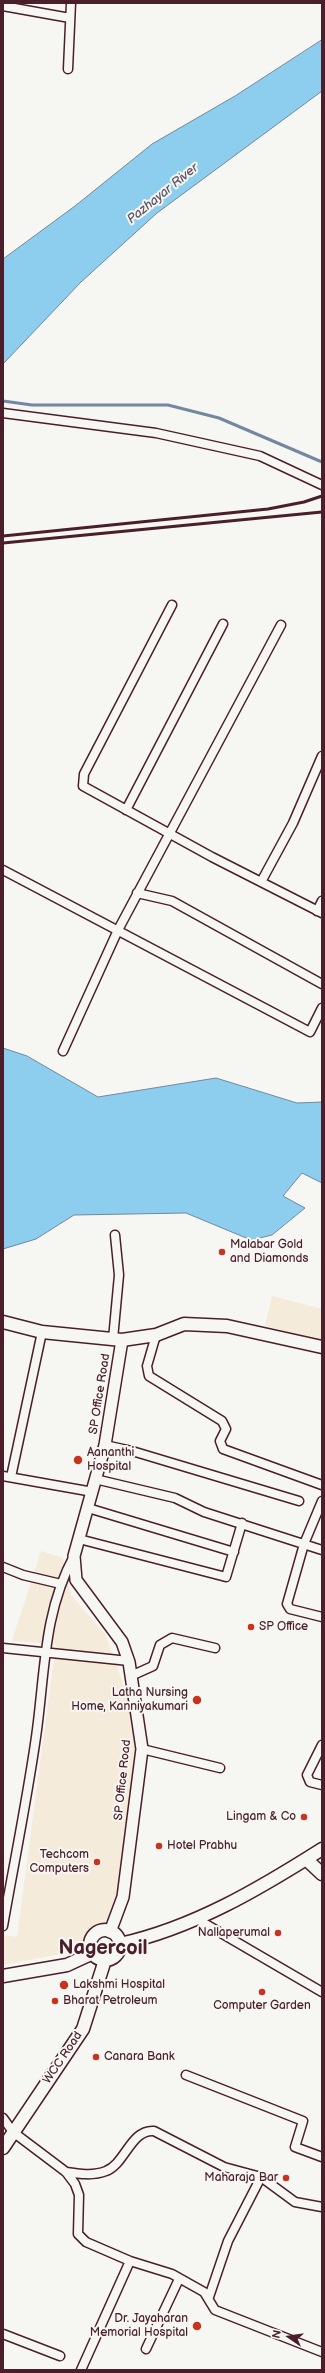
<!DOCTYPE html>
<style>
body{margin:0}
#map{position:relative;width:325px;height:2373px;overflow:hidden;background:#f6f6f2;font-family:"Balsamiq Sans",sans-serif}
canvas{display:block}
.frame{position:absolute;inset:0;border:4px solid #4a1f2b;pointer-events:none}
.north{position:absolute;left:269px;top:2317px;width:40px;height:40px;-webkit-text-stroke:3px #f6f6f2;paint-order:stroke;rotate:283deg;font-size:11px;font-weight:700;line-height:16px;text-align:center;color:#4a1f2b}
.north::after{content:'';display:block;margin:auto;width:14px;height:18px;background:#4a1f2b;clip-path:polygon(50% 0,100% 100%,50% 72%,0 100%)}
</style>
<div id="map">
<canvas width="325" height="2373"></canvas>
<div class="frame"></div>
<div class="north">N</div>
</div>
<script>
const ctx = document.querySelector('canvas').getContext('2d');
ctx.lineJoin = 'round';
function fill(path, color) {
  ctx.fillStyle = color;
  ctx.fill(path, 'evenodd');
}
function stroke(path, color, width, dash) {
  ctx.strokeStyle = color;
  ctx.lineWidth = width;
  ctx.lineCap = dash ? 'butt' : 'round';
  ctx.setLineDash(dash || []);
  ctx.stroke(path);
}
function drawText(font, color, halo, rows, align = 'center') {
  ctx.font = font + ' "Balsamiq Sans",sans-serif';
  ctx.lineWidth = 4;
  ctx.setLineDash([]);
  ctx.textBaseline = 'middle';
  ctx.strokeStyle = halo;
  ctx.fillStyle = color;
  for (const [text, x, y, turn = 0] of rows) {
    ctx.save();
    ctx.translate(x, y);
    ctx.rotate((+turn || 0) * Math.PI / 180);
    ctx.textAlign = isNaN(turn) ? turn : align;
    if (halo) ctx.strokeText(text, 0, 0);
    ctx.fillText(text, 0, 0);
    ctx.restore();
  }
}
fill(new Path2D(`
 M272 1296 322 1309V1341L265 1326Z
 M41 1551 63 1558 71 1595 105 1634 131 1706 136 1746 118 1908 77 1951 3 1965V1935L17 1937 56 1644 12 1641Z`), '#f4ebda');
const water = new Path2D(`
 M322 40V91L157 213 81 282 3 364V259L75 206 152 144 235 96Z
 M3 1048 27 1056 98 1097 216 1078 297 1103 322 1102V1183L302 1173 283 1196 305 1208 272 1235 251 1240 186 1213 74 1215 36 1239 3 1249Z`);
fill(water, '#8dcdee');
stroke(water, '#7287a0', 1);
stroke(new Path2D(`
 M3 401 32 405H168L219 418 322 462`), '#7287a0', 3);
const street = new Path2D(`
 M3 6 70 18
 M68 69 71 3
 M3 413 156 433 260 456 322 485
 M172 605 84 774 83 786 212 857 322 913
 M126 810 223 624
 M3 870 310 1032 322 1008
 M261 882 293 823 322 756
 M137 893 172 901 322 984
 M317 911 322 901
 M63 1051 118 930 281 625
 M156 1335 147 1366 149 1376 222 1421 226 1429 220 1441 223 1449 322 1485
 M113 1339 119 1275 115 1235
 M105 1445 132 1451 299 1501
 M3 1476 93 1492
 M11 1477 42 1332
 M95 1479 175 1498 204 1512 322 1550
 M322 1501 304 1544 287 1604 290 1609 322 1617
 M88 1508 234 1552
 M79 1539 226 1577 242 1523
 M3 1567 23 1575 61 1584
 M3 1648 129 1661
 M133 1675 153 1666 160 1645 172 1638 215 1648
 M322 1745 307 1775 310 1782 322 1785
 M142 1749 220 1768
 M197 1919 322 1992
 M3 1926C14 1863 27 1800 36 1737 45 1675 43 1613 74 1556
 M186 2075 303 2121 295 2147 322 2157
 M3 2118 13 2132 66 2172 75 2184 79 2195 78 2234 86 2242 130 2261 172 2274 204 2292 215 2310 322 2352
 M66 2172C79 2174 94 2176 106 2171 125 2164 131 2129 154 2131L224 2167 261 2177 295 2202 322 2207
 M209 2297 228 2241 261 2177
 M3 2334 60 2356
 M146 2349 179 2279
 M81 2370 130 2261`);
const secondary = new Path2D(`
 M110 1932 123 1897 142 1749 129 1662 122 1642 76 1580 74 1556 105 1445 122 1340`);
const primary = new Path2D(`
 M3 1322 42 1332 122 1340 156 1335 184 1324 227 1326 322 1347
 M306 1859 322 1874
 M90 1945a15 15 0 1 1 30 0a15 15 0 1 1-30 0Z
 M120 1944C193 1928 259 1889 322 1849
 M3 1976 67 1965 93 1953
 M3 2148 83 2029 105 1960`);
stroke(street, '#4a1f2b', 11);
stroke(secondary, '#4a1f2b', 14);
stroke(primary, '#4a1f2b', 15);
stroke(street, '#f6f6f2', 8);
stroke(secondary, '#f6f6f2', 11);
stroke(primary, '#f6f6f2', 12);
stroke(new Path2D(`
 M3 536 268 509 304 502 322 496
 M3 543 322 512`), '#4a1f2b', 3);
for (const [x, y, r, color] of [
 [222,1252,4,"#c8321e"],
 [78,1460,5,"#c8321e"],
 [251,1627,4,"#c8321e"],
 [197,1700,5,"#c8321e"],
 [304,1817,4,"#c8321e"],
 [159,1846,4,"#c8321e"],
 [97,1862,4,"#c8321e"],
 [278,1933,4,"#c8321e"],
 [64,1985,5,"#c8321e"],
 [262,1992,4,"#c8321e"],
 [55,2001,4,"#c8321e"],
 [96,2057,4,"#c8321e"],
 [286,2178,4,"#c8321e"],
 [197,2326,5,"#c8321e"]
]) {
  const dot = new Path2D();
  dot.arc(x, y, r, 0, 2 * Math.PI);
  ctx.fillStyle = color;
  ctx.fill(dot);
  stroke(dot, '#f6f6f2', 1.5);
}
drawText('12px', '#4a1f2b', '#f6f6f2', [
 ["Malabar Gold",230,1245],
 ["and Diamonds",230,1259],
 ["Aananthi",87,1453],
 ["Hospital",87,1467],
 ["SP Office",259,1627],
 ["Latha Nursing",188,1693,"right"],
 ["Home, Kanniyakumari",188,1707,"right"],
 ["Lingam & Co",296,1817,"right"],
 ["Hotel Prabhu",167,1846],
 ["Techcom",89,1855,"right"],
 ["Computers",89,1869,"right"],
 ["Nallaperumal",270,1933,"right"],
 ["Lakshmi Hospital",73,1985],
 ["Bharat Petroleum",63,2001],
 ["Computer Garden",262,2006,"center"],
 ["Canara Bank",104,2057],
 ["Maharaja Bar",278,2178,"right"],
 ["Dr. Jayaharan",188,2319,"right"],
 ["Memorial Hospital",188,2333,"right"]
], 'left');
drawText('12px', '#4a1f2b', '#f6f6f2', [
 ["SP Office Road",100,1394,-81],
 ["SP Office Road",123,1780,-84],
 ["WCC Road",63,2058,-56]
]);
drawText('italic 13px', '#5e5366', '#f6f6f2', [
 ["Pazhayar River",163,194,-39]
]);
drawText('bold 20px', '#4a1f2b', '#f6f6f2', [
 ["Nagercoil",103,1949]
]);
</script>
